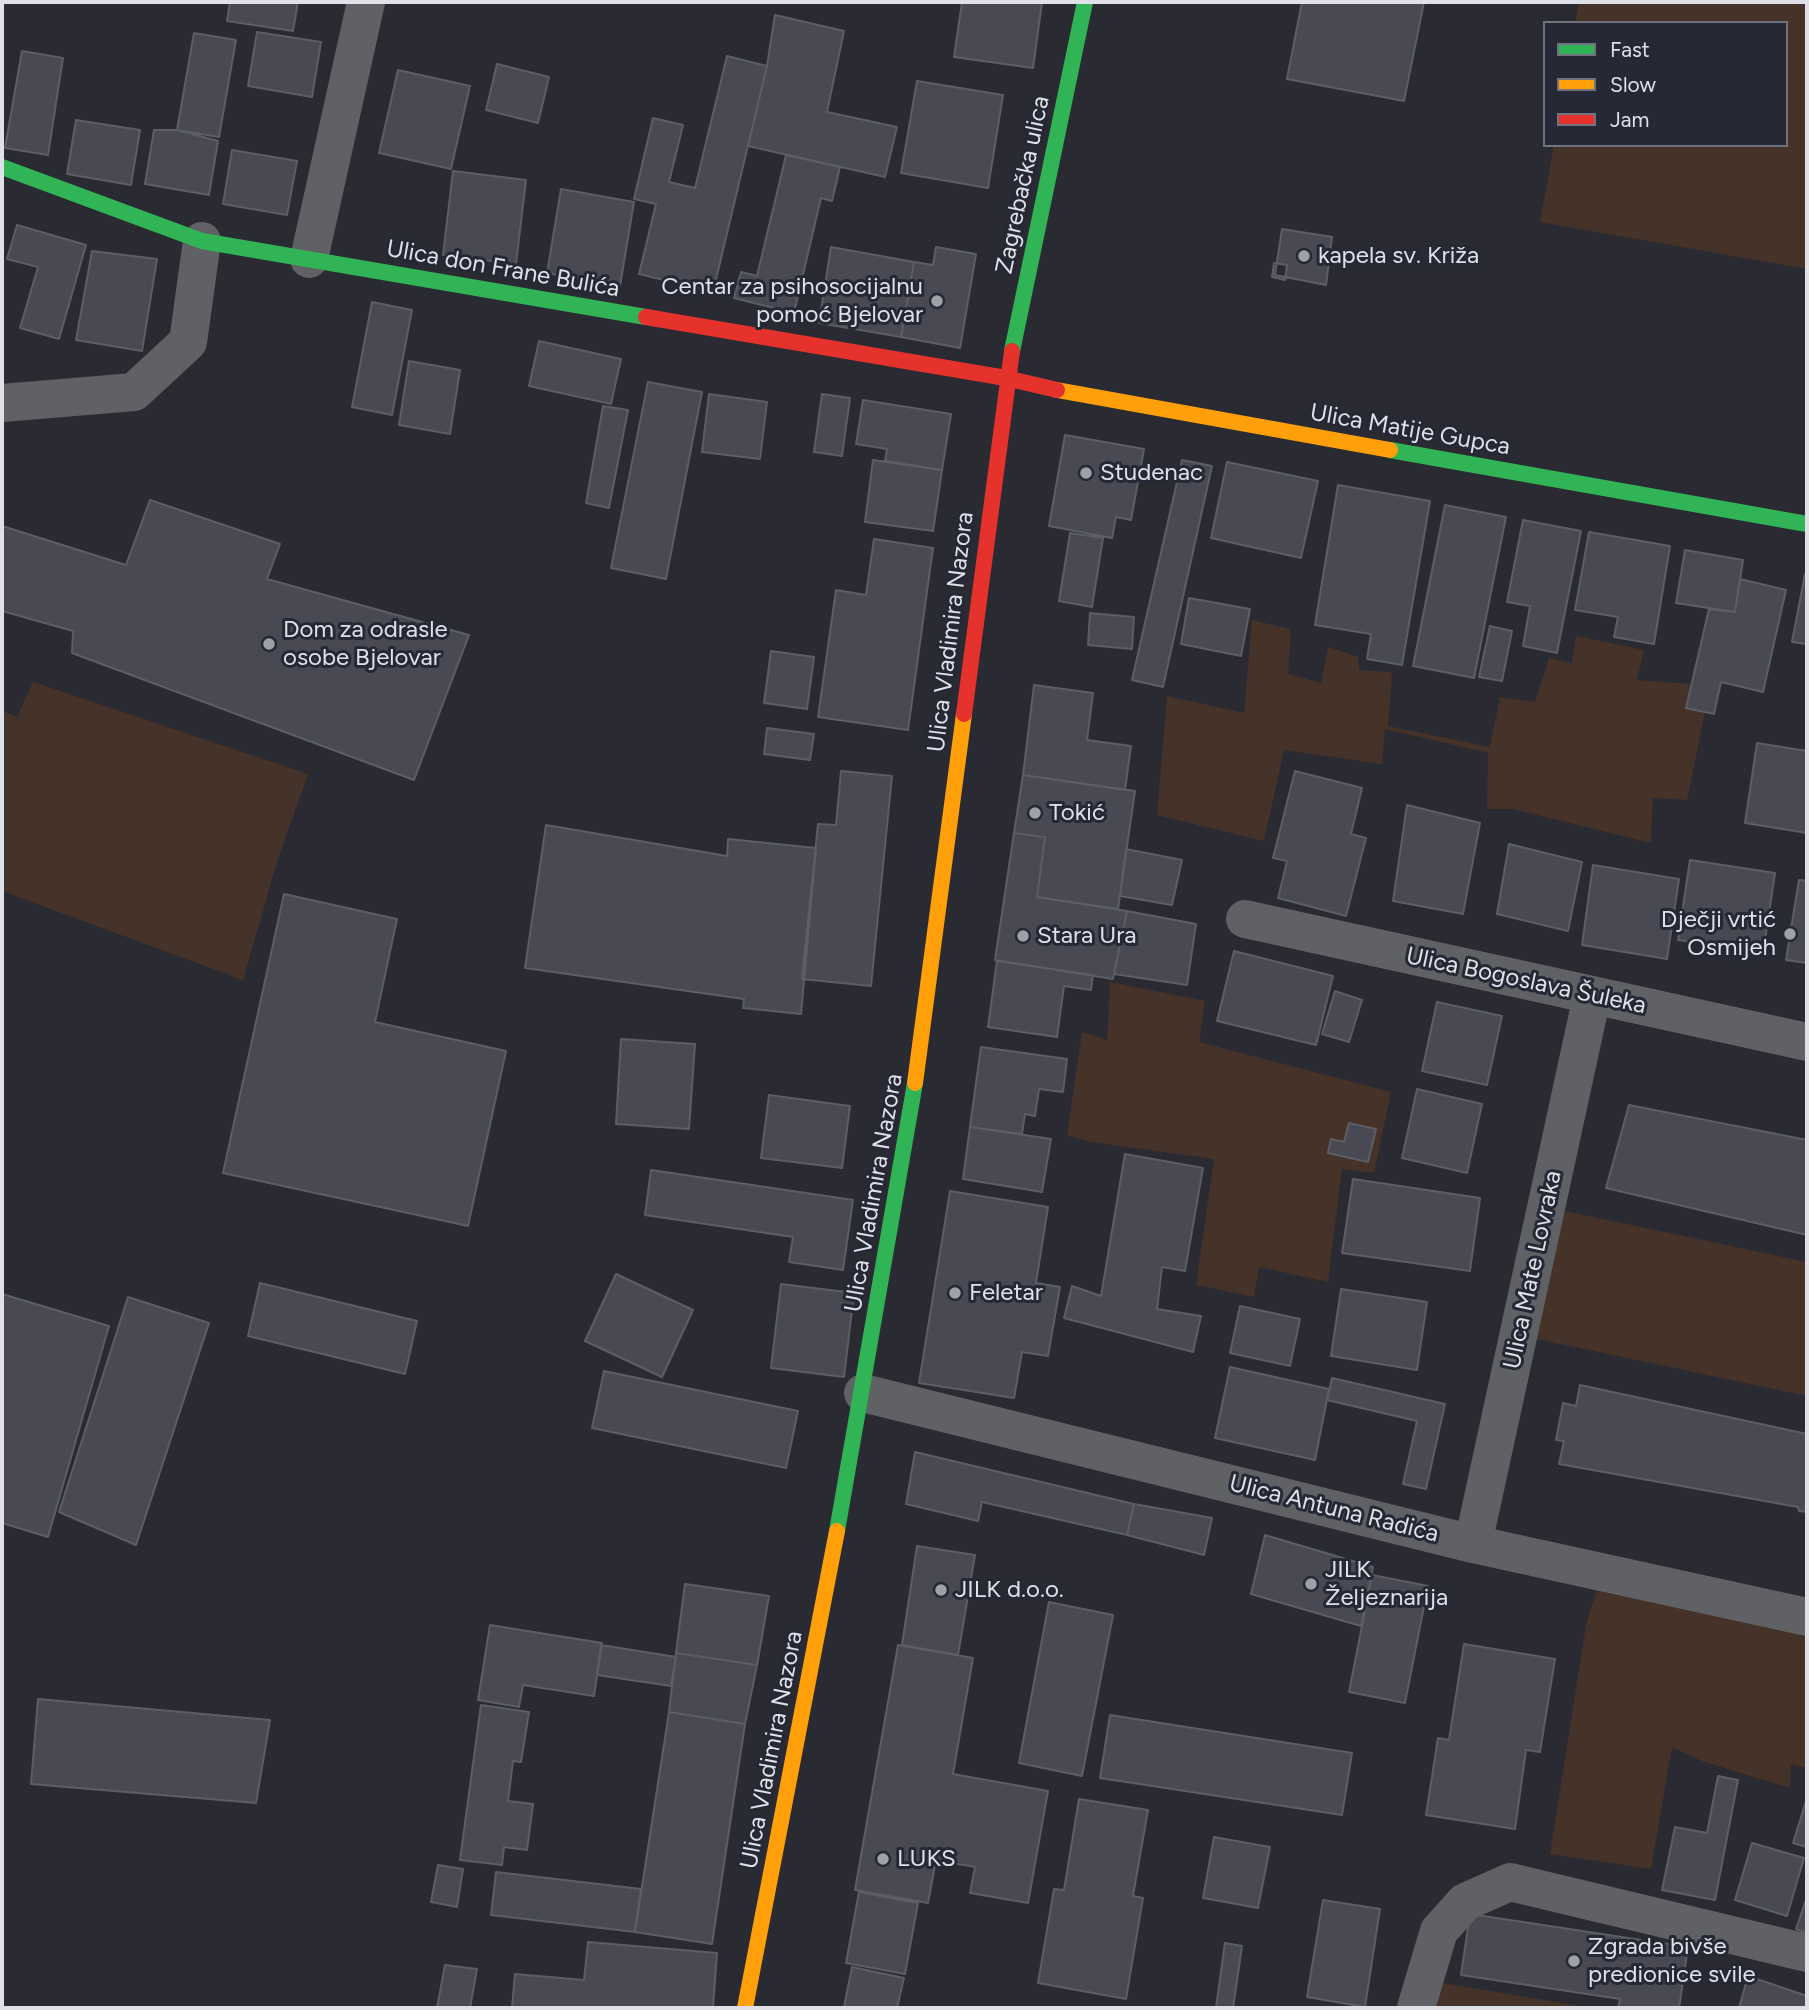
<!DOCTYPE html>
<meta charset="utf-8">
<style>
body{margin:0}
#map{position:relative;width:1809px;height:2010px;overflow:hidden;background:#2a2b32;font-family:Figtree,sans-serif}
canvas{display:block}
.frame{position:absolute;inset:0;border:4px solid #dfe0e8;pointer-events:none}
.legend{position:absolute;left:1543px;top:21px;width:245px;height:126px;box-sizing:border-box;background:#272835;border:2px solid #71727d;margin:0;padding:9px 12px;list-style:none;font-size:21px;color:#dfe0e8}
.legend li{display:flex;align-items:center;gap:14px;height:35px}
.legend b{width:35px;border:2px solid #71727d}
</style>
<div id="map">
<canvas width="1809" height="2010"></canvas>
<div class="frame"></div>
<ul class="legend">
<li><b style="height:9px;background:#30b455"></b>Fast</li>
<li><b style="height:9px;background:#ff9f0a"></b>Slow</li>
<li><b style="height:9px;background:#e5322d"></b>Jam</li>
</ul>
</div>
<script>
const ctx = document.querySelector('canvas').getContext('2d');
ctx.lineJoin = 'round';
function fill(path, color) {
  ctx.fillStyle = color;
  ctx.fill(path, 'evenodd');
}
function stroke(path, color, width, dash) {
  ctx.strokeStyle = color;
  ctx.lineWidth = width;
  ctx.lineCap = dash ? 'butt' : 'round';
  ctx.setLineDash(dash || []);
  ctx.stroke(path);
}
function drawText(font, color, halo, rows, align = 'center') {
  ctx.font = font + ' Figtree,sans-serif';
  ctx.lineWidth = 6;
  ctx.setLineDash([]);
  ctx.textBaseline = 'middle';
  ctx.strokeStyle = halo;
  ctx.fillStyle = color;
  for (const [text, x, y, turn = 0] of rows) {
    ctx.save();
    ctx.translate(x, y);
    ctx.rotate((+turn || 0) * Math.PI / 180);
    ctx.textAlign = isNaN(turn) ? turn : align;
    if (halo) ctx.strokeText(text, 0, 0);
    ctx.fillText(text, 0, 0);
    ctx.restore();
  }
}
fill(new Path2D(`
 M1579 2H1807V269L1540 222 1554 145H1786V23H1575Z
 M1252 620 1291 629 1288 674 1321 683 1328 647 1358 657 1359 670 1392 672 1388 726 1490 747 1500 697 1535 702 1549 658 1572 663 1576 636 1644 650 1637 680 1691 684 1686 708 1705 712 1687 800 1653 798 1651 843 1513 809H1487L1488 753 1385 729 1382 764 1284 750 1264 841 1157 815 1167 696 1244 713Z
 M33 682 308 774 277 862 243 980 2 891V711L17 717Z
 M1110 982 1205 1001 1199 1042 1391 1092 1374 1173 1342 1169 1328 1282 1259 1267 1254 1297 1196 1285 1214 1159 1091 1142 1067 1135 1082 1032 1107 1040Z
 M1546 1207 1807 1262V1396L1518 1335Z
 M1602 1572 1807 1617V1768L1791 1764 1790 1788 1702 1761 1672 1747 1651 1869 1550 1854 1586 1625Z
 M1425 1980 1592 2008H1416Z`), '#453228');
const building = new Path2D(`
 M230 2H298L293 31 227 21Z
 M962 2H1042L1033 68 954 57Z
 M1302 2H1424L1404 101 1287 79Z
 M775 15 844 31 827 112 897 127 885 177 748 146 767 66Z
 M257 32 321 42 312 97 248 86Z
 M194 33 236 40 219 137 177 130Z
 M22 51 63 58 48 155 5 148Z
 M727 56 767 66 713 292 639 274 656 204 634 199 653 118 683 125 669 182 695 188Z
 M497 64 549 77 538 123 486 110Z
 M398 70 470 86 451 169 379 153Z
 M917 81 1003 95 988 188 901 173Z
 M76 120 140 130 131 185 67 174Z
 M154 130H177L218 141 209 195 145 184Z
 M232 150 297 161 287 215 223 204Z
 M786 155 840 167 832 201 821 198 794 313 734 298 741 272 757 276Z
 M453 171 526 180 516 264 443 255Z
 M561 189 634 202 620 286 547 273Z
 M17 225 86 245 59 339 20 328 38 267 7 259Z
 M1282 229 1332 237 1326 285 1275 275Z
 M831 247 914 262 901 337 819 323Z
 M936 247 976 254 960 348 901 337 914 262 933 265Z
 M92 251 157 259 142 351 76 340Z
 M1274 263 1287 265 1285 280 1272 277Z
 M372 302 412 310 392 415 352 407Z
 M539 341 621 359 611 404 529 386Z
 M409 361 460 370 450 434 399 425Z
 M648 382 702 392 666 579 611 568Z
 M709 394 767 402 760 459 702 452Z
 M822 394 850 398 842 456 814 452Z
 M863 400 951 414 942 470 885 461 887 449 856 444Z
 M603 406 628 410 609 508 586 503Z
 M1065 435 1144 449 1131 520 1116 517 1112 538 1049 526Z
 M873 460 942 470 933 531 865 522Z
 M1182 460 1212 466 1163 687 1132 680Z
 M1227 462 1318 481 1301 558 1211 538Z
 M1338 485 1430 501 1402 665 1367 659 1371 634 1315 625Z
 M150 500 280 544 267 579 469 635 414 780 72 653 73 631 2 611V526L126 565Z
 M1445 505 1506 517 1474 678 1413 666Z
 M1523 520 1581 531 1557 653 1523 646 1530 606 1507 602Z
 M1589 532 1670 546 1654 644 1614 637 1618 617 1575 610Z
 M1070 533 1103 538 1092 607 1059 601Z
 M874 539 933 548 908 730 818 717 836 590 866 595Z
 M1685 550 1743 560 1735 612 1676 603Z
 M1805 574 1807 575V644L1792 642Z
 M1740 579 1786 590 1763 692 1721 682 1714 714 1686 708 1709 609 1735 612Z
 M1189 598 1250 609 1241 656 1181 644Z
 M1090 613 1134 617 1132 649 1088 645Z
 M1490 626 1512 631 1502 681 1479 677Z
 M771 651 814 657 807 709 764 703Z
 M1034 685 1093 693 1087 740 1131 746 1125 790 1023 775Z
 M767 728 814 734 810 760 764 754Z
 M1757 743 1807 751V833L1745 823Z
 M841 771 892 776 871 986 802 979 818 824 836 825Z
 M1295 771 1362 788 1351 834 1366 838 1346 916 1278 898 1287 861 1273 858Z
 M1023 775 1135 791 1118 909 1037 897 1045 837 1014 833Z
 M1407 805 1480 823 1463 914 1393 901Z
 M546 825 727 856 728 839 816 848 801 1014 743 1008 744 999 525 968Z
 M1014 833 1045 837 1037 897 1127 911 1113 979 995 960Z
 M1509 844 1582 862 1568 931 1497 914Z
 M1126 849 1182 860 1172 905 1120 896Z
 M1690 860 1775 873 1763 953 1678 940Z
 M1593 865 1679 879 1667 959 1582 945Z
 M1799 880 1807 881V963L1786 960Z
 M284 894 397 919 375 1022 506 1051 468 1226 223 1173Z
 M1127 911 1196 924 1187 985 1114 974Z
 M1234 951 1333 976 1316 1045 1217 1021Z
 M997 961 1093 975 1091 990 1064 986 1057 1037 988 1027Z
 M1335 991 1362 1000 1349 1042 1322 1034Z
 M1437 1002 1502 1016 1487 1085 1422 1071Z
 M621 1039 695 1044 689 1129 616 1124Z
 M981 1047 1067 1059 1063 1092 1039 1089 1035 1116 1025 1114 1022 1134 970 1127Z
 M1417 1089 1482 1104 1467 1173 1402 1158Z
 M769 1095 850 1106 842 1168 761 1158Z
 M1629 1105 1807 1140V1235L1606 1188Z
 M1349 1123 1376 1129 1368 1162 1328 1153 1331 1139 1344 1142Z
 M970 1127 1051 1139 1042 1192 963 1179Z
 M1125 1154 1203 1168 1185 1271 1162 1267 1157 1309 1201 1316 1193 1352 1064 1318 1072 1286 1101 1296Z
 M651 1170 853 1200 843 1270 789 1262 793 1237 645 1215Z
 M1353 1179 1480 1198 1470 1271 1342 1253Z
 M950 1191 1048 1207 1036 1283 1060 1287 1048 1356 1022 1352 1014 1398 919 1383Z
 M616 1274 693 1310 662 1377 585 1341Z
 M260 1283 417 1321 405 1374 248 1336Z
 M781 1284 854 1293 844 1377 771 1368Z
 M1341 1289 1427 1302 1417 1370 1331 1356Z
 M2 1294 109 1326 48 1537 2 1523Z
 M128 1297 209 1323 136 1545 59 1512Z
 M1240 1306 1300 1319 1290 1366 1230 1353Z
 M1230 1367 1329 1389 1315 1460 1215 1438Z
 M604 1371 798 1411 786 1468 592 1428Z
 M1332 1378 1445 1404 1426 1489 1403 1484 1417 1421 1327 1400Z
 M1580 1385 1807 1434V1512L1799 1511 1798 1507 1559 1464 1564 1441 1556 1440 1563 1403 1576 1406Z
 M915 1452 1134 1504 1127 1535 982 1502 978 1521 906 1504Z
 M1134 1504 1212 1518 1204 1555 1127 1535Z
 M1265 1535 1373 1567 1361 1626 1251 1594Z
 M917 1546 975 1555 958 1655 902 1645Z
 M1372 1575 1428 1586 1405 1703 1349 1692Z
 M685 1584 769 1596 757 1665 676 1653Z
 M1049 1602 1113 1615 1082 1776 1019 1763Z
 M490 1625 602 1643 594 1696 523 1685 519 1707 478 1700Z
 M1464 1644 1555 1659 1540 1752 1526 1750 1515 1829 1426 1815 1438 1738 1449 1740Z
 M601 1645 676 1657 671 1686 597 1675Z
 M898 1645 973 1658 953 1774 1048 1791 1028 1903 970 1893 975 1867 936 1860 928 1903 855 1890Z
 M676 1653 757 1665 745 1724 669 1712Z
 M38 1699 270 1720 256 1803 31 1784Z
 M481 1705 529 1712 521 1762 513 1761 508 1801 533 1804 527 1850 504 1847 502 1865 460 1860Z
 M669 1712 745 1724 712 1944 635 1932Z
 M1110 1715 1352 1753 1342 1815 1100 1778Z
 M1718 1776 1738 1780 1715 1900 1662 1890 1675 1827 1707 1833Z
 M1807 1798V1847L1793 1843Z
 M1079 1799 1148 1810 1133 1896 1143 1898 1126 1999 1038 1983 1054 1889 1064 1890Z
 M1214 1837 1270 1847 1258 1908 1203 1898Z
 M1752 1843 1804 1858 1787 1916 1735 1900Z
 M438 1865 463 1869 457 1907 431 1902Z
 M496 1872 641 1889 635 1932 491 1915Z
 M859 1892 918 1903 905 1974 846 1963Z
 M1807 1897V1933L1796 1929Z
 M1323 1900 1380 1909 1365 2007 1307 1997Z
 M1470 1914 1688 1947 1679 2008H1618L1620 1999 1461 1975Z
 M588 1942 717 1953 713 2008H512L515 1974 584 1980Z
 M1225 1943 1242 1946 1233 2008H1216Z
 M445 1965 477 1969 470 2008H437Z
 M852 1967 904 1978 897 2008 844 2007Z
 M1748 1976 1807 1996V2008H1739Z`);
fill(building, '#484952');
stroke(building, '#5d5e64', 2);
stroke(new Path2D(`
 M309 259 366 2
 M2 403 134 392 188 342 202 241
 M1245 919 1807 1042
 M863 1393 1473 1544 1807 1617
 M1473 1544 1592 996
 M1416 2008 1439 1931 1465 1902 1510 1882 1807 1953`), '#606164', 38);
stroke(new Path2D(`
 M2 167 202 241 646 317
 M1012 351 1085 2
 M1390 450 1807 524
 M837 1531 915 1083`), '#30b455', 16);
stroke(new Path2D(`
 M1057 390 1390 450
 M915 1083 964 714
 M745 2008 837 1531`), '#ff9f0a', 16);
stroke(new Path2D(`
 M646 317 1006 378 1057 390
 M964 714 1012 351`), '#e5322d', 16);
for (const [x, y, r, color] of [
 [1304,256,7,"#a0a1a8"],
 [937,301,7,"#a0a1a8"],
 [1086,473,7,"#a0a1a8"],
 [269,644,7,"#a0a1a8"],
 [1035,813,7,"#a0a1a8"],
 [1790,934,7,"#a0a1a8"],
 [1023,936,7,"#a0a1a8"],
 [955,1293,7,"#a0a1a8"],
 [1311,1584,7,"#a0a1a8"],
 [941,1590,7,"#a0a1a8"],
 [883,1859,7,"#a0a1a8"],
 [1574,1961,7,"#a0a1a8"]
]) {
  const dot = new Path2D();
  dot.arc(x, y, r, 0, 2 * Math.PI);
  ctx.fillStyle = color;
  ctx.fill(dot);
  stroke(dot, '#272835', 2.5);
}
drawText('24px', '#dfe0e8', '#272835', [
 ["Zagrebačka ulica",1023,185,-78],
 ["Ulica don Frane Bulića",503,269,10],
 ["Ulica Matije Gupca",1410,430,10],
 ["Ulica Vladimira Nazora",951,632,-83],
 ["Ulica Bogoslava Šuleka",1526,981,12],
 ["Ulica Vladimira Nazora",874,1193,-80],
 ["Ulica Mate Lovraka",1533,1270,-78],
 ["Ulica Antuna Radića",1334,1509,14],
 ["Ulica Vladimira Nazora",772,1750,-79]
]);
drawText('24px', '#dfe0e8', '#272835', [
 ["kapela sv. Križa",1318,256],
 ["Centar za psihosocijalnu",923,287,"right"],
 ["pomoć Bjelovar",923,315,"right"],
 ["Studenac",1100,473],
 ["Dom za odrasle",283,630],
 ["osobe Bjelovar",283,658],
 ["Tokić",1049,813],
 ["Dječji vrtić",1776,920,"right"],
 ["Osmijeh",1776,948,"right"],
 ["Stara Ura",1037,936],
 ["Feletar",969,1293],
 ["JILK",1325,1570],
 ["Željeznarija",1325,1598],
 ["JILK d.o.o.",955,1590],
 ["LUKS",897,1859],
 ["Zgrada bivše",1588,1947],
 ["predionice svile",1588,1975]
], 'left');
</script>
